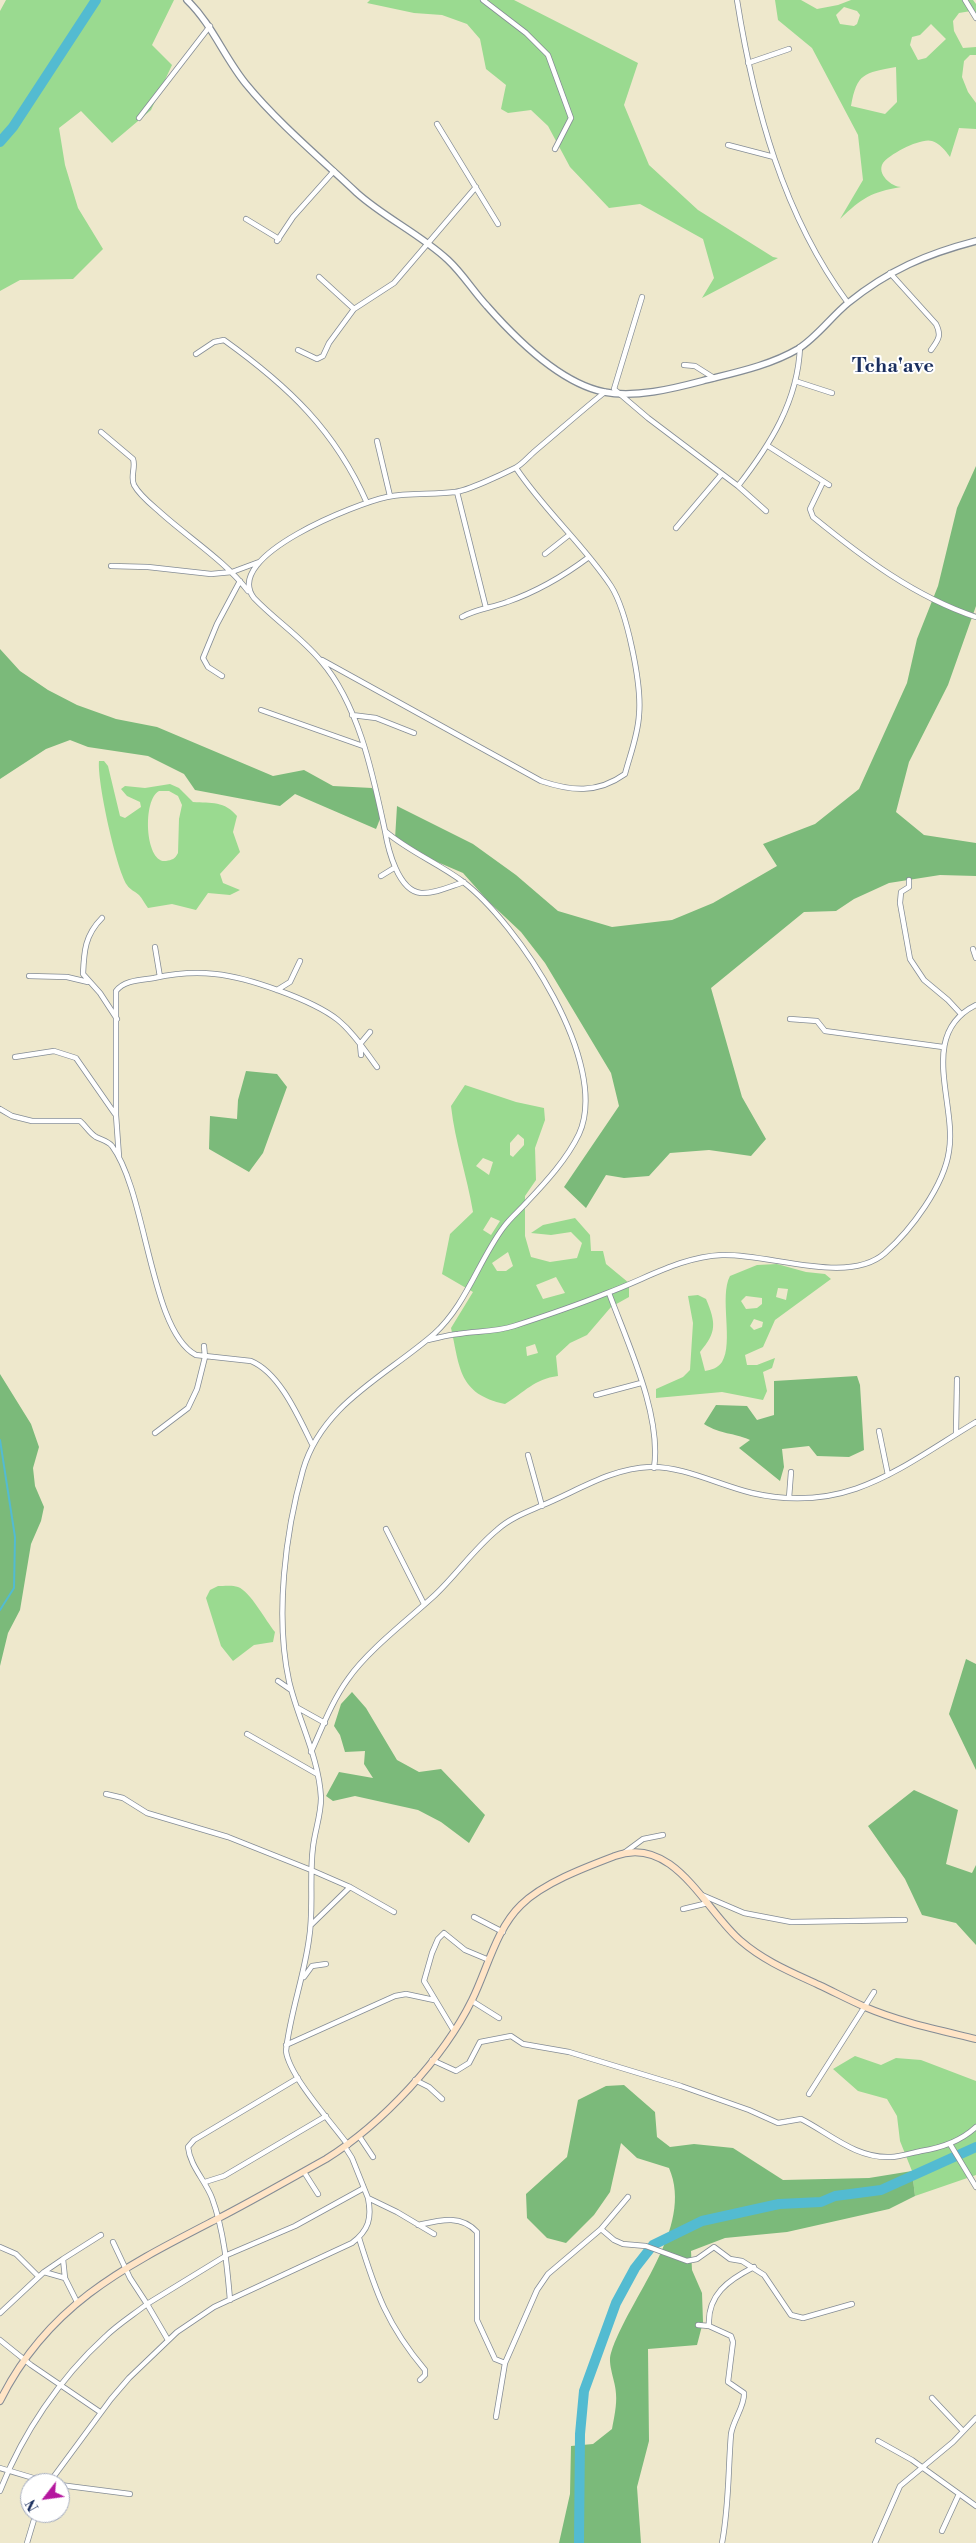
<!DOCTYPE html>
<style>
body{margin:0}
#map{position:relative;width:976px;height:2543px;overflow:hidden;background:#eee8cc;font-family:"Libre Bodoni",serif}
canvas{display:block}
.north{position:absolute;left:20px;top:2473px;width:50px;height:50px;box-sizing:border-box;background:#fff;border:1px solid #a4acbf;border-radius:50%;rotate:240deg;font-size:14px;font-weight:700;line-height:20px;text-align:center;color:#1b2f5e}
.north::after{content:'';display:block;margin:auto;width:18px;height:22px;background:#b5179e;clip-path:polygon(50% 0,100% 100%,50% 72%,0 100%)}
</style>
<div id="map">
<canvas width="976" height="2543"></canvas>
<div class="north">N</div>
</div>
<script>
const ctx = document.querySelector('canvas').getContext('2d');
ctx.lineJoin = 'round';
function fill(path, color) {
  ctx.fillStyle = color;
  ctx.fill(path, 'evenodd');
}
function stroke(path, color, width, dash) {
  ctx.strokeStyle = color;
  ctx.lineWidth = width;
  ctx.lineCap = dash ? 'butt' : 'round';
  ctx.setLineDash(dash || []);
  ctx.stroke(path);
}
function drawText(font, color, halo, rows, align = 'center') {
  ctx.font = font + ' "Libre Bodoni",serif';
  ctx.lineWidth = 4;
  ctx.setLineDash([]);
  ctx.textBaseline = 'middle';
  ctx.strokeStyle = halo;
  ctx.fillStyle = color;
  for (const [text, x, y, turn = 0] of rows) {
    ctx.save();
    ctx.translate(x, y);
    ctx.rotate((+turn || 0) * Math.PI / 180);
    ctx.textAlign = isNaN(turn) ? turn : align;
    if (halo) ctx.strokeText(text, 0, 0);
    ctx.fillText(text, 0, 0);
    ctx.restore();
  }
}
fill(new Path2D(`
 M6 0H174L152 45 172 65 151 110 112 143 81 111 59 128 65 165 78 208 103 249 73 279 20 280 0 291V11Z
 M370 0H514L638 63 624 105 649 165 698 210 773 257 778 258 702 298 714 278 703 239 640 204 609 208 570 167 548 126 531 110 508 113 501 109 506 85 486 69 480 39 467 24 442 15 414 13 367 3Z
 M775 0H801L817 9 838 5 851 0H973L976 4V15L971 11 959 13 953 21 954 31 963 48 976 47V55H970L964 61 962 77 968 92 976 103V129L959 128 950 157C946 151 939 143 932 141 922 137 889 154 883 163 876 174 892 187 901 187 871 192 862 198 840 219L863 180 858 135 812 48 778 20ZM844 7 857 11 860 15 857 24 854 26 840 24 836 15ZM931 24 946 39 926 58 918 60 910 45 912 37 920 35ZM896 67 897 102 885 114 851 106C857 73 864 73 896 67Z
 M99 761H104L108 766 120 816 125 818 141 807 140 802 127 796 121 789 125 786 145 788 170 784 179 788 193 802C211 803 225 801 237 816L233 832 240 852 220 874 223 883 240 890 230 895 208 893 196 910 172 904 148 908C145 904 142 898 139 895 135 891 130 890 127 885 116 868 97 781 99 761ZM159 791H169L178 796 182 805 179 819 178 853C175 859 172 860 166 861 145 864 142 800 159 791Z
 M465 1085 516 1102 544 1108 545 1120 535 1148 536 1180 525 1196V1236L531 1257 550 1262 577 1258 582 1243 571 1232 551 1235 531 1233 543 1225 575 1218 590 1235 591 1251H603L606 1264 629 1283V1297L611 1307 587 1335 570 1343 556 1356 558 1376C534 1379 525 1392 505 1404 458 1394 460 1367 451 1328L473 1292 442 1274 450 1234 473 1212C467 1176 455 1142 451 1106ZM518 1134 524 1139V1145L513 1157 510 1155V1143ZM483 1158 493 1162 489 1175 476 1166ZM491 1217 500 1221 491 1235 483 1230ZM508 1252 513 1266 506 1271H497L492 1263ZM556 1277 565 1293 543 1299 536 1285ZM535 1344 538 1353 527 1356 526 1347Z
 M777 1264 806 1272 825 1274 831 1279 775 1320 763 1347 745 1355 747 1365H757L775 1358 772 1368 763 1372 767 1391 763 1400 722 1392 656 1398V1389L683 1377 690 1370 693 1323 688 1296 698 1295 706 1299C716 1323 717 1332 700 1352L705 1371C711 1370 718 1368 722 1362 734 1343 719 1296 730 1276L757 1265ZM778 1288 788 1289 786 1300 776 1297ZM746 1296 762 1298V1304L757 1308 746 1309 741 1301ZM754 1319 763 1322 762 1327 754 1330 750 1326Z
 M218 1586C224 1586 233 1585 238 1587 250 1591 266 1621 275 1632L273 1642 254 1645 233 1661 221 1646 206 1598 210 1590Z
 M855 2056 881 2065 896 2058 921 2060 976 2081V2175L915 2196 912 2171 900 2141 897 2116 887 2099 858 2091 833 2069Z`), '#9ada90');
fill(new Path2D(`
 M976 466V606L948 685 909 762 896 812 924 835 976 843V876L940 875 889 883 854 899 836 911 804 912 711 988 742 1097 766 1139 751 1156 709 1150 670 1153 649 1176 624 1178 606 1175 586 1208 564 1187 619 1106 611 1073 545 963 521 932 488 901 463 873 435 861 395 839 397 806 473 844 516 875 558 911 612 927 672 920 713 903 777 866 763 844 815 824 859 789 907 683 917 639 938 586 957 508Z
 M0 649 20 671 48 690 77 705 116 719 157 727 273 776 304 770 333 786 372 788C382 804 384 812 376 829L295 794 280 806 195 790 184 774 148 756 88 747 70 740 46 749 0 779Z
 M246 1071 277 1074 287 1087 263 1153 249 1172 209 1149 210 1116 237 1119 238 1100Z
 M0 1374 31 1424 39 1447 33 1468 35 1486 44 1507 41 1521 31 1544 20 1610 8 1633 0 1666Z
 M857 1376 860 1385 864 1450 849 1457 817 1456 809 1446 782 1449 784 1467 780 1481 739 1448 750 1440C732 1432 722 1435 704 1424L716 1405 747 1406 757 1420 774 1415V1381Z
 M966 1659 976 1664V1770L949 1714Z
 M352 1692 366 1708 397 1760 419 1772 441 1769 485 1815 469 1843 441 1822 418 1810 355 1796 333 1801 326 1796 339 1772 373 1778 364 1764 365 1751 345 1752 340 1735 334 1726 341 1704Z
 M914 1790 958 1810 946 1864 972 1873 976 1865V1945L956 1923 922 1915 905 1879 868 1826Z
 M624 2085 655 2112 657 2137 670 2147 694 2144 733 2148 783 2180 869 2178 912 2171 915 2196 889 2209 787 2232 725 2238 691 2251 692 2270 702 2293 703 2322 697 2345 648 2349 649 2441 637 2487 641 2543H559L570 2494 571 2446 593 2444 612 2429C614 2418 617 2405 616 2394 616 2382 607 2364 611 2353 629 2297 695 2228 669 2168L637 2158 621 2143 610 2192 594 2215 566 2243 547 2238 527 2218 526 2194 567 2157 578 2100 606 2086Z`), '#7bba7a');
stroke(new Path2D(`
 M0 1440 15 1537 14 1588 0 1610`), '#53bbd1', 2);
stroke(new Path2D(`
 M0 142 13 127 96 0
 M579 2543 580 2434 584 2391 616 2303 635 2268 653 2245 702 2221 779 2204 821 2202 835 2196 881 2190 976 2147`), '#53bbd1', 10);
const minor = new Path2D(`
 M483 0 526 33 548 55 571 118 555 149
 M737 0C754 107 783 215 848 303
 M965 0 976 18
 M748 63 789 49
 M139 118 210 26
 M437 124 498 224
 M728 145 774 157
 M246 219 279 239
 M277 241 293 217 334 171
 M890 273 936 324C942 336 938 340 931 350
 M319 277 354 309
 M642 297 614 389 648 418 738 486 766 511
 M298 350 317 359 323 356 329 343 354 309 394 283 476 187
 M196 354 214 342 224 340C288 386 335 430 367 503
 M684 365 695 366 714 378
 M795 381 832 393
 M101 432 133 459C136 467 130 477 134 485 140 496 152 505 161 513 190 539 224 560 248 591
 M377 441 390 496
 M768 446 829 485
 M823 482 810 509 813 517C862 557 915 597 976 617
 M738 486C770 445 798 401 800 347
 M457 492 486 608
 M676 528 721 475
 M545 554 569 535
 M111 566 148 567 211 574 232 572 259 562
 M462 617C476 609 491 608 507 602 536 592 565 575 589 557
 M322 660 541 781C571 791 597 794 625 774 630 755 638 735 639 715 642 685 627 611 611 586 583 544 544 510 516 468
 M222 676 208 667 203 658 217 624 240 581
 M261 710 363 746
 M352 715 376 718 414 733
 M385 831C388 849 398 891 421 893 435 894 451 886 464 882
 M381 876 394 868
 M909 880V887L901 892 900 903 910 959 924 980 948 1000 961 1014
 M102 918C85 935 84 951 83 974L100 993 117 1019
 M155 947 160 977
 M973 949 976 958
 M29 976 67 977 88 982
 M277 990 290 982 300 961
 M790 1019 817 1021 825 1031 943 1047
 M361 1055 360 1044 370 1032
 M15 1057 54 1051 76 1058 115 1114
 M0 1109 12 1116 32 1121H80C86 1126 89 1133 96 1137 102 1140 108 1141 112 1146 147 1193 150 1331 196 1355L251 1361C280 1373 299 1418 312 1444
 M119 1157 116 1115V991C124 980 141 980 154 978 172 974 196 972 215 974 247 977 313 1000 338 1020 354 1033 365 1051 377 1067
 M609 1293C627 1342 662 1415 654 1468
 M428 1340C438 1338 447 1335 458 1334 476 1331 496 1332 514 1326 545 1316 577 1305 607 1293 646 1279 680 1257 722 1255 768 1253 848 1286 885 1253 911 1230 944 1186 949 1151 957 1103 917 1034 976 1005
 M596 1395 641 1383
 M879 1431 888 1475
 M155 1433 188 1408 197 1389 205 1357 204 1346
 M956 1433 957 1379
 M528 1455 542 1506
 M789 1498 791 1472
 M386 1529 424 1604
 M278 1681 291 1690
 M298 1708 325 1723
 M247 1734 317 1774
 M311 1752C322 1728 332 1701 348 1679 368 1650 409 1619 435 1595 457 1574 474 1549 497 1530 510 1518 527 1512 543 1505 577 1491 612 1468 650 1467 683 1466 719 1485 752 1493 847 1515 901 1467 976 1422
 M106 1794 123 1798 147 1813 228 1837 311 1870 350 1887 394 1912
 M624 1853 643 1839 663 1835
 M702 1895 744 1913 791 1922 905 1920
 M683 1909 708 1903
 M474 1917 503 1932
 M311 1925 350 1887
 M304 1977 312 1966 326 1964
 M472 2001 499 2018
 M454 2031 424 1981 432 1953 438 1939 444 1933 465 1950 489 1960
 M286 2045 395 1996 406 1994 434 2000
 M432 2060 456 2071 469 2063 480 2042 511 2036 523 2044 569 2052 681 2086 749 2110 778 2123 801 2119C829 2133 856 2159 891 2157 900 2157 911 2153 921 2151 941 2148 961 2141 976 2127
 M415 2080 429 2087 442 2099
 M809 2094 874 1992
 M359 2136 373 2157
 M950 2144 976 2187
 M348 2145C332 2123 289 2076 286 2051 290 2013 304 1977 309 1939 314 1909 309 1878 313 1847 315 1830 321 1815 321 1798 319 1757 298 1720 289 1681 275 1617 285 1533 303 1470 322 1404 386 1376 434 1334 466 1305 478 1262 503 1228 510 1218 519 1211 527 1202 546 1182 567 1159 579 1134 611 1064 518 923 462 881 438 863 408 851 385 831 373 775 359 705 321 661 301 637 275 620 254 598 221 556 358 503 387 497 409 492 433 495 455 492 467 491 503 474 515 468 522 465 529 456 535 451 559 431 581 411 605 392
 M345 2147 352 2158 368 2198 397 2212 434 2234
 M304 2172 318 2194
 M205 2182 224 2176 326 2116
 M418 2225C440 2220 461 2214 477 2232V2320L495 2359 505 2363
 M601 2229 614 2240 623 2244 646 2246 687 2261 697 2259 714 2247 730 2259 742 2261 764 2275 791 2315 803 2318 852 2304
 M359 2238C376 2293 387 2325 425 2370V2375L420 2380
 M0 2247 16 2254 38 2276
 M44 2272 63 2259
 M230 2300C227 2265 224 2231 212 2198 205 2180 190 2166 188 2147L194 2140 298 2078
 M77 2302 65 2278 63 2259 101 2235
 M0 2313 44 2272 65 2278
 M698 2325 709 2326 731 2336 733 2342 728 2382 744 2393C745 2406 733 2420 731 2434 728 2471 729 2507 722 2543
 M709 2326C707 2295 728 2280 754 2267
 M0 2340 31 2365 100 2412
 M168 2340 147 2304 227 2255 295 2226 364 2188
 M932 2398 963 2431
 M496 2417 505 2363 537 2290 548 2274 601 2229 628 2197
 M878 2441 912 2460 976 2506
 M0 2468 50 2483
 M49 2483 111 2399 129 2378 177 2332 214 2307 352 2243C369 2230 372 2218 368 2198
 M60 2485 130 2494
 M0 2491C22 2434 60 2378 105 2337 117 2325 133 2315 147 2304L130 2278 113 2242
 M942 2531 959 2494
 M27 2543 36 2513
 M875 2543 900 2486 953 2442 976 2418`);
const tertiary = new Path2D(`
 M187 0C212 24 224 57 246 84 278 123 320 158 357 193 385 218 420 234 448 260 463 274 473 291 487 306 516 339 560 383 604 392 635 398 672 389 702 381 733 373 769 366 798 349 817 337 831 317 848 303 889 270 926 254 976 241`);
const secondary = new Path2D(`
 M0 2401C48 2304 126 2266 217 2219 254 2200 290 2179 326 2159 382 2124 443 2059 472 2000 487 1970 496 1929 521 1905 543 1883 586 1867 615 1856 674 1834 706 1912 741 1941 764 1961 791 1972 819 1985 834 1992 849 2000 865 2007 900 2022 939 2030 976 2039`);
stroke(minor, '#848c95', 6);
stroke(tertiary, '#848c95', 8);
stroke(secondary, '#848c95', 8);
stroke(minor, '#fff', 4.5);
stroke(tertiary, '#fff', 5.5);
stroke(secondary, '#ffe4c6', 6);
drawText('bold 20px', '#1b2f5e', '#fff', [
 ["Tcha'ave",893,367]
]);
</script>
